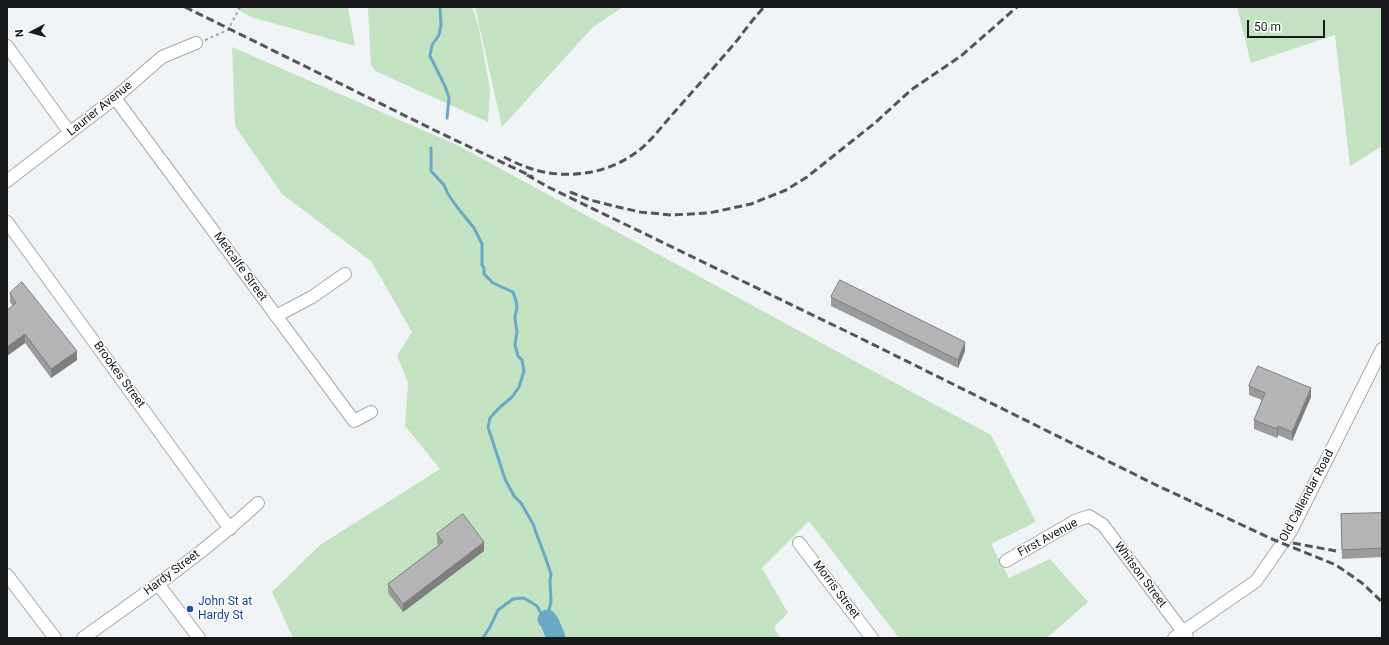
<!DOCTYPE html>
<style>
body{margin:0}
#map{position:relative;width:1389px;height:645px;overflow:hidden;background:#f0f3f5;font-family:Roboto,sans-serif}
canvas{display:block}
.frame{position:absolute;inset:0;border:8px solid #18191a;pointer-events:none}
.north{position:absolute;left:12px;top:12px;width:40px;height:40px;-webkit-text-stroke:3px #fff;paint-order:stroke;rotate:264deg;font-size:11px;font-weight:700;line-height:16px;text-align:center;color:#18191a}
.north::after{content:'';display:block;margin:auto;width:14px;height:18px;background:#18191a;clip-path:polygon(50% 0,100% 100%,50% 72%,0 100%)}
.scale{position:absolute;left:1247px;top:20px;width:78px;height:18px;box-sizing:border-box;border:2px solid #18191a;border-top:0;padding-left:5px;font-size:12px;line-height:14px;white-space:nowrap;color:#18191a;-webkit-text-stroke:3px #fff;paint-order:stroke}
</style>
<div id="map">
<canvas width="1389" height="645"></canvas>
<div class="frame"></div>
<div class="north">N</div>
<div class="scale">50 m</div>
</div>
<script>
const ctx = document.querySelector('canvas').getContext('2d');
ctx.lineJoin = 'round';
function fill(path, color) {
  ctx.fillStyle = color;
  ctx.fill(path, 'evenodd');
}
function stroke(path, color, width, dash) {
  ctx.strokeStyle = color;
  ctx.lineWidth = width;
  ctx.lineCap = dash ? 'butt' : 'round';
  ctx.setLineDash(dash || []);
  ctx.stroke(path);
}
function drawText(font, color, halo, rows, align = 'center') {
  ctx.font = font + ' Roboto,sans-serif';
  ctx.lineWidth = 3;
  ctx.setLineDash([]);
  ctx.textBaseline = 'middle';
  ctx.strokeStyle = halo;
  ctx.fillStyle = color;
  for (const [text, x, y, turn = 0] of rows) {
    ctx.save();
    ctx.translate(x, y);
    ctx.rotate((+turn || 0) * Math.PI / 180);
    ctx.textAlign = isNaN(turn) ? turn : align;
    if (halo) ctx.strokeText(text, 0, 0);
    ctx.fillText(text, 0, 0);
    ctx.restore();
  }
}
fill(new Path2D(`
 M234 7H348L355 46 251 17Z
 M368 7H472L478 24 490 89 488 122 375 71 371 64Z
 M475 7H623L593 27 502 127Z
 M1237 7H1382V146L1350 166 1335 35 1251 63Z
 M232 47 457 145 991 435 1036 522 991 544 1009 578 1050 559 1088 602 1047 638H899L809 521 762 568 788 613 774 627 780 638H293L272 592 320 545 440 469 405 426 408 382 397 356 412 332 371 261 282 194 235 126Z`), '#c3e2c1');
stroke(new Path2D(`
 M440 7 441 25 439 35 432 45 430 56 445 86 449 98 447 118
 M431 148V171L444 185 448 194 457 207 474 228 482 244V265L484 268V274L493 283 513 292 516 301 517 307 515 317 516 326 517 331 515 345 518 356 522 360 524 371 519 387 512 397 499 408 490 418 488 427 505 479 514 496 521 503 528 515 534 526 535 530 546 559 551 574 550 581 551 601 547 619 542 615 537 606 524 598 513 599 498 610 490 627 483 638`), '#6aa9c6', 3);
stroke(new Path2D(`
 M547 619 550 623 556 638`), '#6aa9c6', 19);
const street = new Path2D(`
 M7 46 70 133
 M115 98 354 421 371 412
 M7 181 115 98 162 57 196 43
 M7 222 230 529
 M276 316 312 297 345 274
 M799 543 872 638
 M1006 561 1075 521 1089 516 1103 525 1187 637
 M7 575 55 638
 M158 584 199 638
 M83 638C143 595 204 553 258 503
 M1174 638 1256 581 1291 531 1382 349`);
stroke(street, '#a6a8aa', 14);
stroke(new Path2D(`
 M205 40 228 30 240 7`), '#a2a5a6', 2, [3, 3]);
stroke(street, '#fff', 12);
stroke(new Path2D(`
 M185 7 434 130 533 177
 M504 157C512 161 520 165 529 168 567 181 612 174 643 147 656 135 667 120 679 107 699 84 720 61 739 38 747 27 755 17 764 7
 M527 175 548 187 856 336 1154 484 1272 539 1336 565 1362 583 1382 602
 M570 192 590 200 618 207 640 212 671 215 709 213 751 204 786 190 807 177 876 122 911 90 961 56 1017 7
 M1293 543 1336 551`), '#545557', 3, [8, 4]);
fill(new Path2D(`
 M10 293 77 360 51 378 25 343 7 356V310L13 306 10 302Z
 M831 297 965 351 958 368 831 306Z
 M1249 386 1311 397 1292 441 1278 435 1277 438 1254 429V420L1262 400 1249 395Z
 M1382 513V557L1342 559 1341 514Z
 M437 534 484 551 403 612 388 593V584L439 546 437 542Z`), '#9b9b9d');
fill(new Path2D(`
 M25 334V343L7 356V347Z
 M965 342V351L958 368V360Z
 M77 351V360L51 378V369Z
 M1311 388V397L1292 441V432Z
 M1278 426V435L1277 438V429Z
 M484 542V551L403 612V604Z`), '#7e7e7f');
const building = new Path2D(`
 M840 280 965 342 958 360 831 297Z
 M22 282 77 351 51 369 25 334 7 347V310L16 303 10 293Z
 M1258 366 1311 388 1292 432 1278 426 1277 429 1254 420 1265 393 1249 386Z
 M1382 513V548L1342 550 1341 514Z
 M463 514 484 542 403 604 388 584 443 542 437 534Z`);
fill(building, '#b4b4b6');
stroke(building, '#7e7e7f', 1);
for (const [x, y, r, color] of [
 [190,609,4,"#1a4fb4"]
]) {
  const dot = new Path2D();
  dot.arc(x, y, r, 0, 2 * Math.PI);
  ctx.fillStyle = color;
  ctx.fill(dot);
  stroke(dot, '#fff', 1.5);
}
drawText('12px', '#18191a', '#fff', [
 ["Laurier Avenue",100,109,-39],
 ["Metcalfe Street",240,267,54],
 ["Brookes Street",119,375,54],
 ["Old Callendar Road",1307,496,-62],
 ["First Avenue",1048,538,-29],
 ["Hardy Street",172,573,-37],
 ["Whitson Street",1140,575,53],
 ["Morris Street",836,590,53]
]);
drawText('12px', '#164399', '#fff', [
 ["John St at",198,602],
 ["Hardy St",198,616]
], 'left');
</script>
